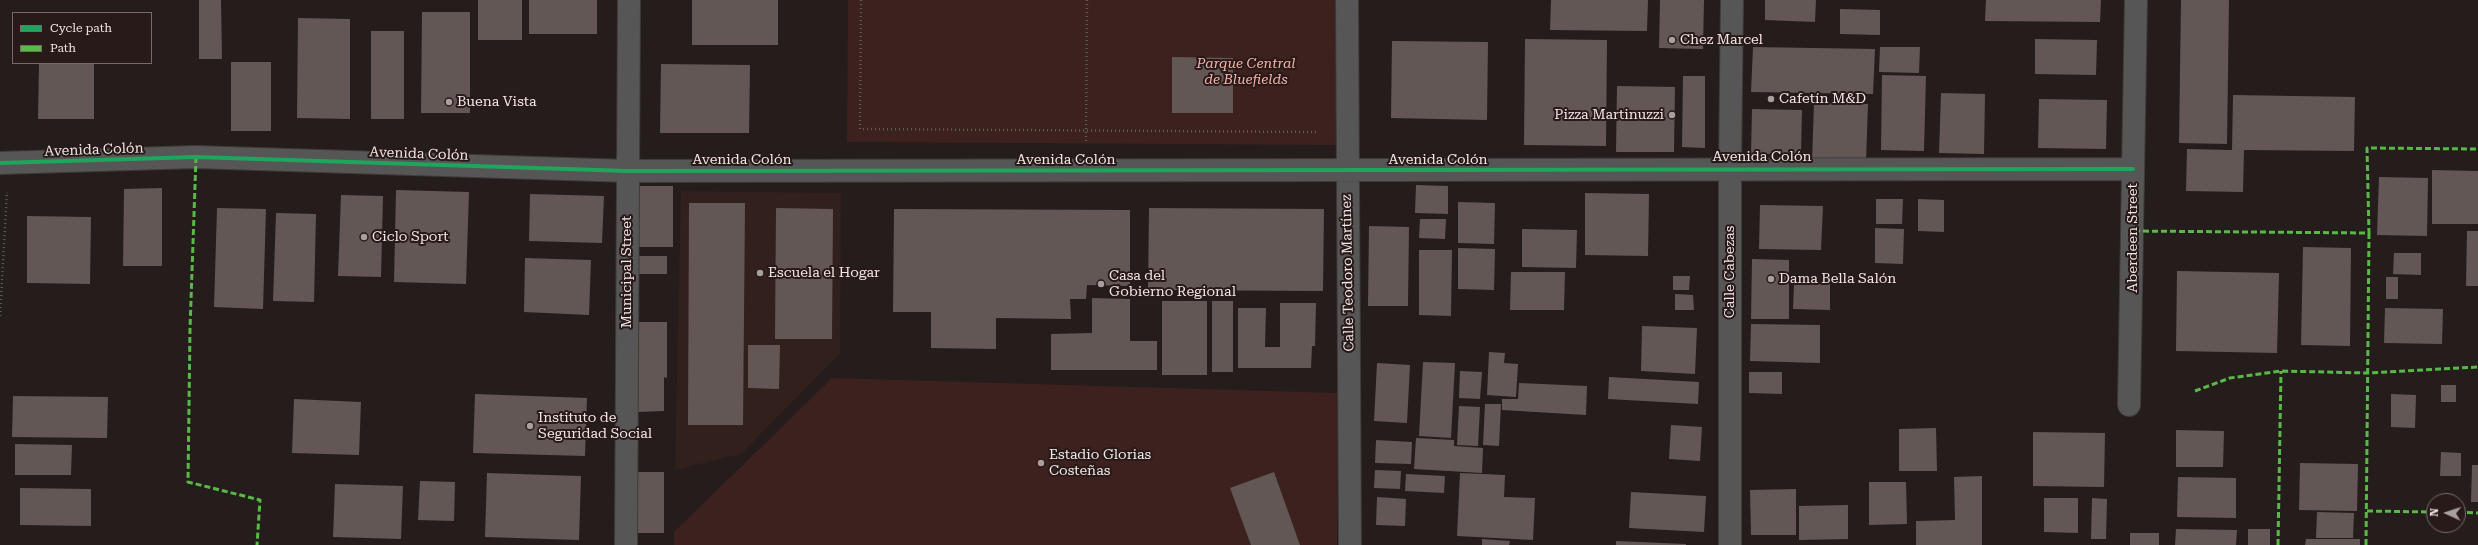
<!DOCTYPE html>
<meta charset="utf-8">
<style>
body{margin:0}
#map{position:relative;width:2478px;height:545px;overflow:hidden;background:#241d1c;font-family:"Roboto Serif",serif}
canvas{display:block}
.legend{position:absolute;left:12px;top:12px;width:140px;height:52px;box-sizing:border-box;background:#271a18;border:1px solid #776b6a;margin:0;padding:5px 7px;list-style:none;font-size:12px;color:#efe5e4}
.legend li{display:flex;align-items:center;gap:8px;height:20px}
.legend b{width:20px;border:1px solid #776b6a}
.north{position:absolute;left:2426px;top:493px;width:40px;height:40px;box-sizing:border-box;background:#271a18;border:1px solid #776b6a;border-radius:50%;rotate:273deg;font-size:11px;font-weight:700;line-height:16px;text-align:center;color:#efe5e4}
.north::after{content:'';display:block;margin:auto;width:14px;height:18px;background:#a89f9e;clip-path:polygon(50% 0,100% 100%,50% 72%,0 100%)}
</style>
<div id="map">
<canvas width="2478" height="545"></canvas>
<ul class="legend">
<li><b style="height:5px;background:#20a55d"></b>Cycle path</li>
<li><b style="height:5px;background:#58b947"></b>Path</li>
</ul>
<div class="north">N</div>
</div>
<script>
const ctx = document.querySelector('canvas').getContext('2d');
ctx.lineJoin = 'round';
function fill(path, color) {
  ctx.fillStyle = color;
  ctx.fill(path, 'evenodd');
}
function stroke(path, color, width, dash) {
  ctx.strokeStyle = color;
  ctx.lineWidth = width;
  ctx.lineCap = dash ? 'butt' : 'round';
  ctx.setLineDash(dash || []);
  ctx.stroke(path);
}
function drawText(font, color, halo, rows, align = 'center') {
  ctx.font = font + ' "Roboto Serif",serif';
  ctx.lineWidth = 4;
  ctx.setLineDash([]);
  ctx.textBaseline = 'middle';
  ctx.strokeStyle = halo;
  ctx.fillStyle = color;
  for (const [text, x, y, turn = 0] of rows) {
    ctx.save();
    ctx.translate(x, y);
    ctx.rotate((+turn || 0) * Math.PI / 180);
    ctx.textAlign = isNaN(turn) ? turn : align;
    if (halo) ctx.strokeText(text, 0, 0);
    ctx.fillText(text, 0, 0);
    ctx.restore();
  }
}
fill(new Path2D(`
 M681 191 841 193 840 353 741 454 675 470Z`), '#32201d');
fill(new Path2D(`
 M848 0H1340L1339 145 847 142Z
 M832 378 1337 393V545H674V532Z`), '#3c211e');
fill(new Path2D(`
 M199 0H221L222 59H199Z
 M478 0H522V40H478Z
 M529 0H597V34H529Z
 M692 0H778V45H692Z
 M1551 0H1648L1647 31 1550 30Z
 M1660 0H1704L1703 49 1659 48Z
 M1765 0H1816L1815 22 1765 20Z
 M1986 0H2101L2100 22 1985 21Z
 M2181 0H2229L2227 144 2179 143Z
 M1840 9 1880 10V35L1840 34Z
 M422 12H470V113H421Z
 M298 18 350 19V119L297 118Z
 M371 31H404V119H371Z
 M1525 39 1607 40 1606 146 1524 145Z
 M2035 39 2097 40 2096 75 2035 74Z
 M1392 41 1488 42 1487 120 1391 118Z
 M1753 47 1875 49 1873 94 1751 92Z
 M1880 47H1920L1919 73 1879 72Z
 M1172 57 1233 58V113H1172Z
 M231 62H271V131H231Z
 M39 63H94V119H38Z
 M661 64 750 65 749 133H660Z
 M1882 75 1926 76 1924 151 1881 150Z
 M1683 76H1705V148L1682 147Z
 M1617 86 1675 87 1674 152H1616Z
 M1941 93 1985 94 1984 154 1939 153Z
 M2233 95 2355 97 2354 151 2244 150 2243 192 2186 191 2187 149 2232 150Z
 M2039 99 2107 100 2106 149 2038 148Z
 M1814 103 1868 104 1866 162H1812Z
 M1752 109 1802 110 1801 154H1751Z
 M2432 170 2478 171V224H2432Z
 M2379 177 2428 178 2427 236 2377 235Z
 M1416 185 1448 186V214L1415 213Z
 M639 186H673V247H639Z
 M162 188V266H123L124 189Z
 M396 190 469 192 466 284 394 282Z
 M1585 193 1649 194 1648 256 1585 255Z
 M530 194 604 196 602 243 529 241Z
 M341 195 383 196 381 277 338 276Z
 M1876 199H1903L1902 224H1876Z
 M1918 199 1944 200V232L1918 231Z
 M1458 202 1495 203 1494 244 1458 243Z
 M689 203H745L743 425H688Z
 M1760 205 1823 206 1821 250 1759 249Z
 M217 208 266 209 263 309 214 307Z
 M776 208 833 209 832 339H775Z
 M1149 208 1324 209 1323 291 1148 290Z
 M894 209 1130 210V286L1087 285 1086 299H1070L1071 319 996 318V349L931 348V312H893Z
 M276 213 316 214 314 302 273 301Z
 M27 216 91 217 90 284 27 283Z
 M1420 219H1446L1445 239 1419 238Z
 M1369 226 1409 227 1408 306H1368Z
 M1875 228 1904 229 1903 264 1875 263Z
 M1522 229 1577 230 1576 268 1522 267Z
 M2467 231H2478V286H2466Z
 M2303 247 2351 248 2350 346 2301 345Z
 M1458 248 1495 249 1494 290 1458 289Z
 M1419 250H1452L1451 316 1419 315Z
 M2394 253H2421V275L2393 274Z
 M635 256H667V274H635Z
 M525 258 591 260 589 315 524 312Z
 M1752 259 1789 260V319H1751Z
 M2177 271 2279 273 2277 353 2176 351Z
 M1511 272H1565L1564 310H1510Z
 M1673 276H1690L1689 290H1673Z
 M2386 277H2398V299H2386Z
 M1794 284H1830V310L1793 309Z
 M1675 294 1693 295 1694 310H1675Z
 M1092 298 1130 299V341H1157V370H1051V334L1092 333Z
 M1162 301H1207V375H1162Z
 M1212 301H1233V372H1212Z
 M1280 303H1316L1315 346H1312L1311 368H1238V308H1266L1265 347H1280Z
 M2385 308 2443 309 2442 344 2384 343Z
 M638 322H667V378L664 377V411L638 412Z
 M1751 324 1820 325V363L1750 361Z
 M1642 326 1697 328 1695 374 1641 371Z
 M748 345H780L779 389 748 388Z
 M1489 352 1505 353 1504 363 1518 364 1516 397 1487 395Z
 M1423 362 1455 363 1451 438 1419 436Z
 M1377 363 1410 365 1407 423 1374 421Z
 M1460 371 1482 372 1480 399 1459 398Z
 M1749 372H1782V394L1749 393Z
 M1609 377 1699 382 1698 404 1608 399Z
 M1519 383 1587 386 1586 415 1502 410V399H1518Z
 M2441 385H2456V402H2441Z
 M475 394 587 398 585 456 473 453Z
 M2391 394 2416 395 2415 428 2391 427Z
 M13 396 108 397 107 438 12 437Z
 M294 399 361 402 359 455 292 453Z
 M1485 404H1501L1499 446 1483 445Z
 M1459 406 1480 407 1478 446 1457 445Z
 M1671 425 1702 427 1700 461 1669 459Z
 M1936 428 1937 471H1899V429Z
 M2176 430 2224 431 2223 467H2176Z
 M2033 432 2105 433 2104 487 2033 486Z
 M1416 438 1454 440V446L1483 448 1482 473 1414 469Z
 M1376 440 1412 442 1411 464 1375 463Z
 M15 444 72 445 71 475H15Z
 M2441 452 2461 453V476H2440Z
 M2300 463 2358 464 2357 511 2299 510Z
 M2472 465H2478V502H2471Z
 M1375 470 1401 471 1400 489 1374 488Z
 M636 472H664V533H635Z
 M1274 472 1300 545H1251L1230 488Z
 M487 473 581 476 579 540 485 537Z
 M1460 473 1505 475 1504 497 1535 498 1533 540 1457 536Z
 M1406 474 1445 476 1444 493 1405 491Z
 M1982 476V545H1916V521L1955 520 1954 477Z
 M2178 477 2236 478V518L2177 517Z
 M420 481 455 482 454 521 418 520Z
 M1869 482H1906L1907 524 1869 525Z
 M335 484 403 486 401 539 333 537Z
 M20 488 91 489V526L20 525Z
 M1796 489V535H1751L1750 490Z
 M1631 492 1706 496 1704 532 1629 528Z
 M1377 497 1406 499 1405 526 1376 525Z
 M2044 498H2078V533L2044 532Z
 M2092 498 2107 499 2106 539H2091Z
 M1848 505V539L1799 540V506Z
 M2317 512 2354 513 2353 538H2316Z
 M2176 529 2237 530 2236 545H2175Z
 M2248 529H2270V545H2248Z
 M2130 533H2159V545H2130Z
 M1482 539 1510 541 1509 545H1482Z
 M2306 539H2360V545H2305Z
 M1616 541 1686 544V545H1616Z`), '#635755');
const minor = new Path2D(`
 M1347 0 1350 545
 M0 163 196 157 628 171 2133 169
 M2129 405 2136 0
 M626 545 629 0`);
const tertiary = new Path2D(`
 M1730 545V168L1732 0`);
stroke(minor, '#403a39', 24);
stroke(tertiary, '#403a39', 24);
stroke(new Path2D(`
 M861 0 860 129 1317 132
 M1086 141 1087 0
 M0 316 7 192`), '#5c5b5b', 2.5, [1, 3]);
stroke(minor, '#565656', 22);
stroke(tertiary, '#565656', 22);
stroke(new Path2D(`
 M196 157 190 329 188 482 260 500 257 545
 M2134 231 2369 233 2367 148 2478 149
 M2195 391 2230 378 2281 371 2367 373 2478 367
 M2367 511 2434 512
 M2458 512 2478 513
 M2278 545 2281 371
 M2366 545 2369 233`), '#58b947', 3, [6, 3]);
stroke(new Path2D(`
 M0 163 196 157 628 171 2133 169`), '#20a55d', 4);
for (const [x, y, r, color] of [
 [1672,40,4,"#a89f9e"],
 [1771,99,4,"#a89f9e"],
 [449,102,4,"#a89f9e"],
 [1672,115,4,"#a89f9e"],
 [364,237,4,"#a89f9e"],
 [760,273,4,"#a89f9e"],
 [1771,279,4,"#a89f9e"],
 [1101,284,4,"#a89f9e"],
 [530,426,4,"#a89f9e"],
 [1041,463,4,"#a89f9e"]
]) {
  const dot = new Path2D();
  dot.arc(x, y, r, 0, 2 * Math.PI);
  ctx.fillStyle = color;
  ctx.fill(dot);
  stroke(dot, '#271a18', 1.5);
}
drawText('14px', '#efe5e4', '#271a18', [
 ["Chez Marcel",1680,40],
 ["Cafetín M&D",1779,99],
 ["Buena Vista",457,102],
 ["Pizza Martinuzzi",1664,115,"right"],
 ["Ciclo Sport",372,237],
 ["Escuela el Hogar",768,273],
 ["Casa del",1109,276],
 ["Gobierno Regional",1109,292],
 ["Dama Bella Salón",1779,279],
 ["Instituto de",538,418],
 ["Seguridad Social",538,434],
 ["Estadio Glorias",1049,455],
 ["Costeñas",1049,471]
], 'left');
drawText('italic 14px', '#f7b0a5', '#271a18', [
 ["Parque Central",1246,64],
 ["de Bluefields",1246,80]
]);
drawText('14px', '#efe5e4', '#271a18', [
 ["Avenida Colón",94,150,-2],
 ["Avenida Colón",419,154,2],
 ["Avenida Colón",1762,157],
 ["Avenida Colón",742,160],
 ["Avenida Colón",1066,160],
 ["Avenida Colón",1438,160],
 ["Aberdeen Street",2133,238,-90],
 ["Municipal Street",627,272,-90],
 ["Calle Cabezas",1730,272,-90],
 ["Calle Teodoro Martínez",1348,273,-91]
]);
</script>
